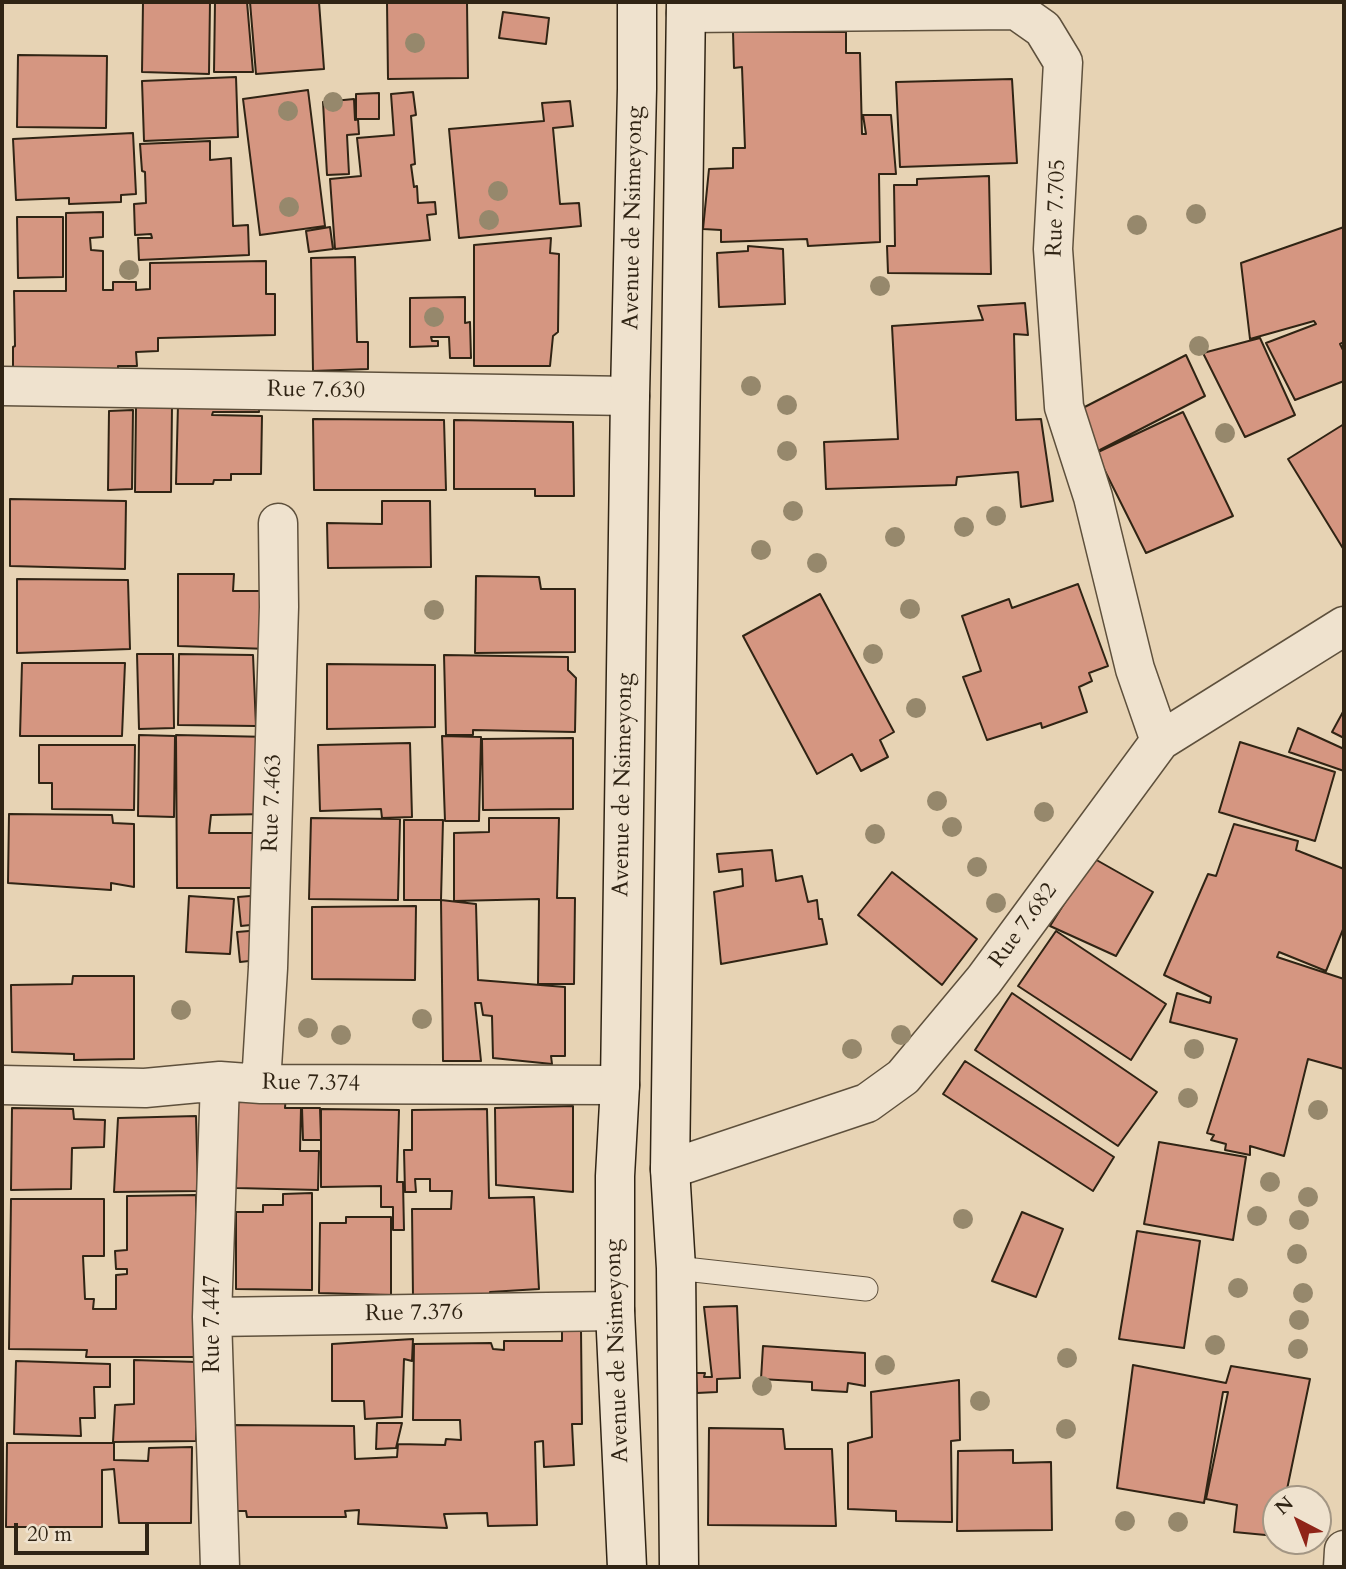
<!DOCTYPE html>
<style>
body{margin:0}
#map{position:relative;width:1346px;height:1569px;overflow:hidden;background:#e7d3b4;font-family:Cardo,serif}
canvas{display:block}
.frame{position:absolute;inset:0;border:4px solid #302414;pointer-events:none}
.north{position:absolute;left:1262px;top:1485px;width:70px;height:70px;box-sizing:border-box;background:#efe2ce;border:2px solid #a39684;border-radius:50%;rotate:318deg;font-size:19px;font-weight:700;line-height:28px;text-align:center;color:#302414}
.north::after{content:'';display:block;margin:auto;width:24px;height:32px;background:#8f2418;clip-path:polygon(50% 0,100% 100%,50% 72%,0 100%)}
.scale{position:absolute;left:14px;top:1523px;width:135px;height:32px;box-sizing:border-box;border:4px solid #302414;border-top:0;padding-left:9px;font-size:21px;line-height:24px;white-space:nowrap;color:#302414;-webkit-text-stroke:5px #efe2ce;paint-order:stroke}
</style>
<div id="map">
<canvas width="1346" height="1569"></canvas>
<div class="frame"></div>
<div class="north">N</div>
<div class="scale">20 m</div>
</div>
<script>
const ctx = document.querySelector('canvas').getContext('2d');
ctx.lineJoin = 'round';
function fill(path, color) {
  ctx.fillStyle = color;
  ctx.fill(path, 'evenodd');
}
function stroke(path, color, width, dash) {
  ctx.strokeStyle = color;
  ctx.lineWidth = width;
  ctx.lineCap = dash ? 'butt' : 'round';
  ctx.setLineDash(dash || []);
  ctx.stroke(path);
}
function drawText(font, color, halo, rows, align = 'center') {
  ctx.font = font + ' Cardo,serif';
  ctx.lineWidth = 6;
  ctx.setLineDash([]);
  ctx.textBaseline = 'middle';
  ctx.strokeStyle = halo;
  ctx.fillStyle = color;
  for (const [text, x, y, turn = 0] of rows) {
    ctx.save();
    ctx.translate(x, y);
    ctx.rotate((+turn || 0) * Math.PI / 180);
    ctx.textAlign = isNaN(turn) ? turn : align;
    if (halo) ctx.strokeText(text, 0, 0);
    ctx.fillText(text, 0, 0);
    ctx.restore();
  }
}
const building = new Path2D(`
 M143 2H210L209 74 142 72Z
 M215 2H247L253 72H214Z
 M250 2H319L324 69 256 74Z
 M387 2H467L468 78 388 79Z
 M503 12 549 18 546 44 499 38Z
 M733 32H846V53H860L862 134H866L863 115H891L896 174H879L880 242 808 246 807 239 721 242V230L703 229 709 169 733 168V148H745L742 67 734 68Z
 M18 55 107 56 106 128 17 127Z
 M236 77 238 137 144 141 142 81Z
 M1012 79 1017 163 900 167 896 82Z
 M308 90 325 226 260 235 243 99Z
 M413 92 416 115 411 116 415 164 411 165 414 187 417 186 418 203 435 202 436 214 427 215 430 240 335 249 330 179 361 176 357 138 394 135 391 94Z
 M379 93V119H356V94Z
 M354 99 355 120 358 119 359 134 347 135 349 174 327 175 323 102Z
 M570 101 573 126 553 128 560 204 579 203 581 226 459 238 449 129 544 121 542 103Z
 M133 133 136 194 121 195V202L69 204V198L16 200 13 139Z
 M210 141V160L231 158 233 226 248 225 249 255 139 260 138 238H152L151 234 135 235 134 204 146 203 145 172 142 171 140 144Z
 M989 176 991 274 888 273 887 246H895L894 185H917V179Z
 M103 212V237L90 238 91 250 103 251V290H113V282H136V290L150 289V263L266 261V294H275V335L158 338V351L136 352 137 366H118V380L13 388V347L15 346 14 291H66V213Z
 M17 217H63V277L18 278Z
 M330 227 333 249 309 252 306 231Z
 M1344 227V342L1340 344 1344 352V381L1295 400 1266 343 1316 324 1314 321 1250 339 1241 263Z
 M551 238 550 253 559 254 558 332 553 336 550 366H474V245Z
 M748 246 783 249 785 304 719 307 717 253 748 251Z
 M355 257 357 342H368V369L313 371 311 258Z
 M465 297V323L470 322 471 358H450L449 337H431L432 341H438V346L410 347V298Z
 M1025 303 1028 335 1014 334 1016 420 1041 419 1053 501 1021 507 1018 472 957 477 956 485 826 489 824 442 898 439 892 326 983 320 978 306Z
 M1260 338 1295 415 1245 437 1203 353Z
 M1186 355 1205 396 1094 453 1073 413Z
 M178 404 259 405V412H213L212 415 262 416 261 474H231V480H214L213 484H176Z
 M136 406H172L171 492H135Z
 M133 410 132 489 108 490 109 411Z
 M1183 412 1233 516 1146 553 1096 453Z
 M313 419 444 420 446 490H314Z
 M454 420 573 422 574 496H535V489H454Z
 M1344 424V550L1288 459Z
 M10 499 126 501 125 569 10 566Z
 M382 501H430L431 567 328 568 327 523 382 524Z
 M178 574H234L233 591H270L269 649 178 646Z
 M476 576 539 577 541 589H575V652L475 653Z
 M17 579 128 580 130 649 17 653Z
 M1078 584 1108 666 1089 673 1092 681 1079 687 1087 712 1042 728 1041 723 987 740 963 677 981 671 962 616 1009 599 1012 608Z
 M820 594 894 732 880 740 888 757 861 771 852 754 817 774 743 636Z
 M137 654H173L174 728 139 729Z
 M179 654 253 655 256 726 178 725Z
 M444 655 568 657V670L576 678 575 732 473 730V735H446Z
 M22 663H125L122 736H20Z
 M327 664 435 665V727L327 729Z
 M1344 710V738L1332 732Z
 M1298 728 1344 749V771L1289 752Z
 M139 735 175 736 174 817 138 816Z
 M176 735 271 737 269 814 211 815 209 833H266L267 888H177Z
 M442 736 481 737 479 821H445Z
 M573 738V809L483 810 482 739Z
 M1240 742 1335 772 1315 841 1219 812Z
 M410 743 412 817 382 818 381 809 320 811 318 745Z
 M39 745H135L134 810 52 809V783H39Z
 M9 814 112 815 113 823 134 824V887L111 883V890L8 883Z
 M311 818 400 819 398 900 309 899Z
 M489 818H559L557 898H575L574 984H538L539 899 454 901V833L489 832Z
 M404 820H443L441 900H404Z
 M1234 824 1298 841 1296 850 1344 869V927L1326 971 1279 952 1277 957 1344 979V1069L1308 1059 1284 1156 1250 1146V1155L1225 1150 1226 1144 1211 1140 1214 1135 1207 1133 1237 1039 1170 1022 1177 993 1210 1003 1211 997 1164 975 1208 874 1216 876Z
 M772 850 776 881 802 876 808 902 817 900 819 919H822L827 944 721 964 714 892 743 886 742 869 719 872 717 854Z
 M1093 858 1153 892 1116 956 1050 926Z
 M892 872 977 939 942 985 858 915Z
 M275 894 279 922 241 926 238 897Z
 M189 896 234 899 230 954 186 952Z
 M441 900 476 904 478 980 565 987V1056H551L552 1064 493 1058 492 1016 483 1015 481 1003H475L481 1061H443Z
 M416 906 415 980 312 979V907Z
 M273 929 276 958 240 962 237 932Z
 M1056 931 1166 1004 1131 1060 1018 986Z
 M73 976H134V1059L74 1060V1054L12 1052 11 985 72 984Z
 M1012 993 1157 1092 1118 1146 975 1050Z
 M965 1061 1114 1157 1093 1191 943 1094Z
 M238 1093 286 1094 285 1108H301L300 1151H319L318 1190 236 1188Z
 M573 1106V1192L496 1185 495 1108Z
 M12 1108 73 1109 74 1119 105 1120 104 1147 72 1148 71 1189 11 1190Z
 M302 1108H320L321 1140H303Z
 M321 1109 399 1110 397 1182H403L404 1230H393V1207H381V1186L321 1187Z
 M487 1109 489 1198 534 1197 539 1289 490 1292V1297L413 1298 412 1209H451L452 1191H430V1179H415L416 1192H405L404 1150H412V1110Z
 M196 1116 198 1191 114 1192 118 1118Z
 M1159 1142 1246 1157 1233 1240 1144 1224Z
 M312 1193V1290L236 1289V1212H263V1205H283V1194Z
 M196 1195V1357H86L87 1350 9 1349 11 1199H104V1256H83L85 1299H94L93 1309H116V1275L127 1274V1269H116L115 1251 127 1250V1196Z
 M1022 1212 1063 1229 1036 1297 992 1281Z
 M346 1217H391V1295L319 1293 320 1223H346Z
 M1137 1231 1200 1241 1184 1348 1119 1339Z
 M737 1306 740 1378 717 1379V1392L697 1393 696 1373H705L704 1377H712L704 1307Z
 M581 1330 582 1424H572L574 1465 544 1467 543 1441 535 1442 537 1525 488 1526 487 1513 444 1514 447 1528 358 1524 359 1510 345 1511 346 1517H247L246 1511H233L232 1425 354 1426 355 1459 397 1457 398 1444 445 1445 446 1439 461 1440 460 1420H413L414 1344 491 1343 493 1349 504 1350V1341H562V1331Z
 M413 1339 412 1361 404 1359 402 1417 365 1419 364 1401H332V1344Z
 M763 1346 865 1353V1386L848 1383 847 1392 812 1390V1382L761 1379Z
 M134 1360 197 1362 196 1441 113 1442 115 1405 134 1404Z
 M16 1361 110 1364V1387H94L95 1418H80L81 1436 14 1434Z
 M1133 1365 1226 1383 1231 1366 1310 1379 1285 1499H1276V1536L1234 1532 1237 1505 1206 1499 1228 1392H1223L1204 1503 1117 1488Z
 M959 1380 960 1440 951 1441 952 1522 896 1521V1511L848 1509V1443L872 1437 871 1392Z
 M377 1423H402L396 1448 376 1449Z
 M709 1428 783 1429 785 1449H832L836 1526 708 1525Z
 M7 1443H114V1460L148 1461 149 1448 192 1447 191 1523H119L114 1469 102 1470V1527H6Z
 M1013 1450V1463L1051 1462 1052 1530 957 1531 958 1451Z`);
fill(building, '#d59681');
stroke(building, '#302414', 2);
const lane = new Path2D(`
 M676 1268 866 1289`);
const street = new Path2D(`
 M686 13 1016 10 1043 29 1063 62 1053 249 1064 407 1093 497 1135 669 1160 741
 M2 386 630 396
 M261 1084 268 968 279 607 278 523
 M2 1085 145 1088 220 1081 261 1084 620 1085
 M670 1169 867 1103 903 1077 984 980 1160 741 1344 626
 M212 1317 615 1311
 M220 1567 212 1317 220 1081
 M1343 1567 1344 1550`);
const secondary = new Path2D(`
 M627 1567 615 1311V1176L620 1085 630 396 637 89V2
 M679 1567 676 1268 670 1169 686 2`);
stroke(lane, '#5e503c', 25);
stroke(street, '#5e503c', 41);
stroke(secondary, '#302414', 41);
stroke(lane, '#efe2ce', 23);
stroke(street, '#efe2ce', 38);
stroke(secondary, '#efe2ce', 38);
ctx.fillStyle = '#96886c';
for (const [x, y] of [
 [415,43],
 [333,102],
 [288,111],
 [498,191],
 [289,207],
 [1196,214],
 [489,220],
 [1137,225],
 [129,270],
 [880,286],
 [434,317],
 [1199,346],
 [751,386],
 [787,405],
 [1225,433],
 [787,451],
 [793,511],
 [996,516],
 [964,527],
 [895,537],
 [761,550],
 [817,563],
 [910,609],
 [434,610],
 [873,654],
 [916,708],
 [937,801],
 [1044,812],
 [952,827],
 [875,834],
 [977,867],
 [996,903],
 [181,1010],
 [422,1019],
 [308,1028],
 [341,1035],
 [901,1035],
 [852,1049],
 [1194,1049],
 [1188,1098],
 [1318,1110],
 [1270,1182],
 [1308,1197],
 [1257,1216],
 [963,1219],
 [1299,1220],
 [1297,1254],
 [1238,1288],
 [1303,1293],
 [1299,1320],
 [1215,1345],
 [1298,1349],
 [1067,1358],
 [885,1365],
 [762,1386],
 [980,1401],
 [1066,1429],
 [1125,1521],
 [1178,1522]
]) {
  ctx.beginPath();
  ctx.arc(x, y, 10, 0, 2 * Math.PI);
  ctx.fill();
}
drawText('23px', '#302414', '#efe2ce', [
 ["Rue 7.705",1057,208,-88],
 ["Avenue de Nsimeyong",634,218,-89],
 ["Rue 7.630",316,391,1],
 ["Avenue de Nsimeyong",624,785,-89],
 ["Rue 7.463",273,803,-88],
 ["Rue 7.682",1024,926,-54],
 ["Rue 7.374",311,1084,1],
 ["Rue 7.376",414,1314,-1],
 ["Rue 7.447",214,1324,-90],
 ["Avenue de Nsimeyong",618,1351,-92]
]);
</script>
